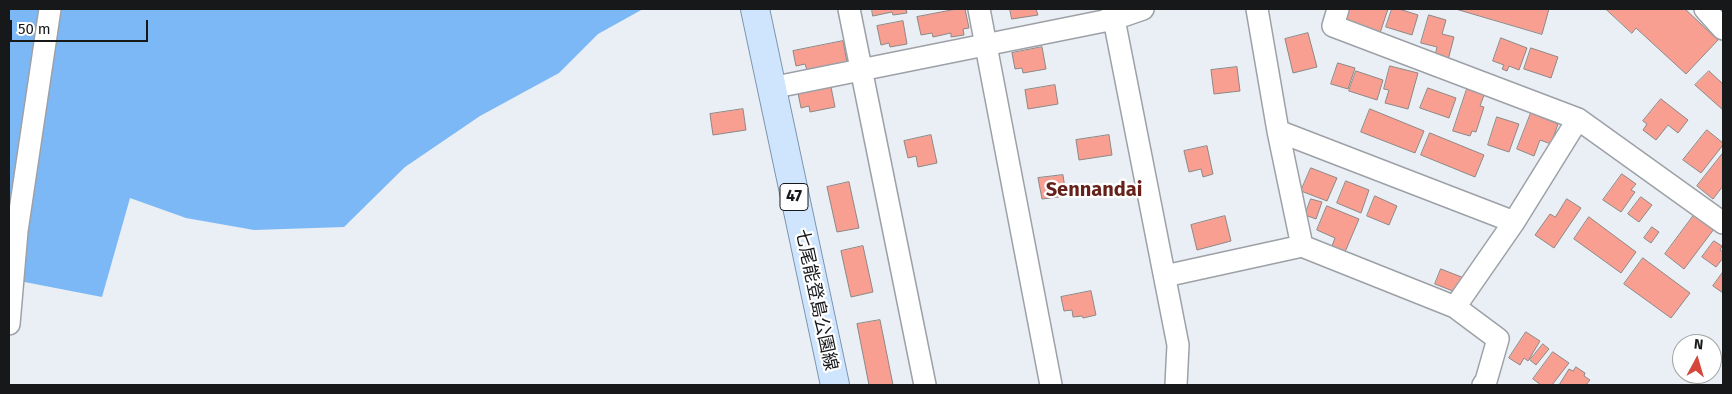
<!DOCTYPE html>
<meta charset="utf-8">
<style>
body{margin:0}
#map{position:relative;width:1732px;height:394px;overflow:hidden;background:#e9eff4;font-family:"Fira Sans",sans-serif}
canvas{display:block}
.frame{position:absolute;inset:0;border:10px solid #16181a;pointer-events:none}
.north{position:absolute;left:1672px;top:334px;width:50px;height:50px;box-sizing:border-box;background:#fff;border:1px solid #a2a3a3;border-radius:50%;rotate:6deg;font-size:14px;font-weight:700;line-height:20px;text-align:center;color:#16181a}
.north::after{content:'';display:block;margin:auto;width:18px;height:22px;background:#d5473b;clip-path:polygon(50% 0,100% 100%,50% 72%,0 100%)}
.scale{position:absolute;left:10px;top:20px;width:138px;height:22px;box-sizing:border-box;border:2px solid #16181a;border-top:0;padding-left:6px;font-size:15px;line-height:18px;white-space:nowrap;color:#16181a;-webkit-text-stroke:4px #fff;paint-order:stroke}
</style>
<div id="map">
<canvas width="1732" height="394"></canvas>
<div class="frame"></div>
<div class="north">N</div>
<div class="scale">50 m</div>
</div>
<script>
const ctx = document.querySelector('canvas').getContext('2d');
ctx.lineJoin = 'round';
function fill(path, color) {
  ctx.fillStyle = color;
  ctx.fill(path, 'evenodd');
}
function stroke(path, color, width, dash) {
  ctx.strokeStyle = color;
  ctx.lineWidth = width;
  ctx.lineCap = dash ? 'butt' : 'round';
  ctx.setLineDash(dash || []);
  ctx.stroke(path);
}
function drawText(font, color, halo, rows, align = 'center') {
  ctx.font = font + ' "Fira Sans","Noto Sans JP",sans-serif';
  ctx.lineWidth = 4.5;
  ctx.setLineDash([]);
  ctx.textBaseline = 'middle';
  ctx.strokeStyle = halo;
  ctx.fillStyle = color;
  for (const [text, x, y, turn = 0] of rows) {
    ctx.save();
    ctx.translate(x, y);
    ctx.rotate((+turn || 0) * Math.PI / 180);
    ctx.textAlign = isNaN(turn) ? turn : align;
    if (halo) ctx.strokeText(text, 0, 0);
    ctx.fillText(text, 0, 0);
    ctx.restore();
  }
}
fill(new Path2D(`
 M9 9H643L598 34 559 73 480 116 405 167 344 227 254 230 186 218 130 198 102 297 9 279Z`), '#7cb8f6');
const building = new Path2D(`
 M872 9H906L907 13 893 15 892 12 873 16Z
 M957 9H965L969 28 963 29 964 35 951 37V33L933 37 932 33 921 35 917 17Z
 M1010 9H1036L1038 15 1012 19Z
 M1349 9H1388L1379 36 1344 22Z
 M1392 9H1399L1418 15 1412 35 1386 27Z
 M1456 9H1549L1542 34Z
 M1606 9H1685L1718 40 1686 74 1636 28 1632 33Z
 M1429 15 1446 20 1442 34 1454 37 1448 60 1435 56 1437 47 1421 43Z
 M903 21 907 44 890 47 889 43 881 45 877 26Z
 M1308 33 1317 67 1293 73 1285 39Z
 M1501 38 1527 48 1519 70 1509 66 1507 71 1502 69 1504 65 1493 61Z
 M843 41 847 62 807 70 805 64 796 66 793 51Z
 M1042 47 1046 69 1023 73 1022 68 1015 69 1012 53Z
 M1531 48 1558 57 1551 78 1524 69Z
 M1338 63 1355 68 1348 89 1331 84Z
 M1390 66 1418 73 1408 109 1385 103 1389 90 1384 89Z
 M1237 67 1240 91 1214 94 1211 70Z
 M1356 71 1383 80 1377 100 1349 91Z
 M1709 71 1723 84V110L1695 85Z
 M1055 85 1058 104 1028 109 1025 90Z
 M831 87 835 107 810 112 809 106 801 108 798 93Z
 M1428 88 1456 98 1449 118 1420 108Z
 M1467 89 1484 95 1480 106 1484 107 1476 132 1472 131 1470 136 1453 131Z
 M1661 99 1688 120 1678 133 1668 125 1656 140 1643 130 1647 124 1643 121Z
 M743 109 746 130 713 135 710 114Z
 M1370 109 1424 131 1415 153 1361 132Z
 M1531 113 1558 124 1551 144 1540 140 1534 156 1517 149Z
 M1497 117 1519 124 1509 152 1488 145Z
 M1707 130 1723 143V145L1701 173 1683 160Z
 M1430 133 1484 155 1475 177 1421 155Z
 M931 135 937 163 918 167 916 156 908 158 904 141Z
 M1109 135 1112 155 1079 160 1076 140Z
 M1207 146 1213 174 1203 177 1201 169 1189 172 1184 151Z
 M1723 153V186L1713 199 1697 186Z
 M1311 168 1337 178 1327 201 1301 191Z
 M1622 174 1636 184 1631 190 1635 192 1621 212 1603 200Z
 M1063 175 1066 196 1042 199 1038 178Z
 M1346 181 1369 190 1361 213 1337 203Z
 M849 182 859 228 837 232 827 187Z
 M1375 196 1397 206 1389 225 1367 216Z
 M1641 197 1652 205 1639 222 1628 214Z
 M1311 199 1322 202 1316 219 1305 215Z
 M1567 199 1581 208 1554 248 1535 235 1550 214 1555 217Z
 M1327 206 1359 219 1345 252 1332 246 1335 238 1317 230Z
 M1694 215 1714 229 1684 269 1665 254Z
 M1225 216 1231 241 1197 250 1191 225Z
 M1589 217 1636 252 1621 273 1574 239Z
 M1652 227 1659 232 1651 243 1644 238Z
 M1714 241 1722 246 1720 250 1723 252V258L1716 267 1702 257Z
 M863 246 873 292 851 297 841 251Z
 M1643 258 1690 293 1671 318 1624 284Z
 M1441 269 1464 278 1458 293 1435 284Z
 M1723 272V293L1713 286Z
 M1091 291 1096 315 1083 318 1082 316 1073 317 1072 310 1064 311 1061 297Z
 M880 320 893 385H869L857 324Z
 M1526 332 1540 341 1528 361 1524 358 1520 365 1509 358Z
 M1543 344 1549 349 1536 365 1530 360Z
 M1553 352 1569 363 1552 385H1541L1533 379Z
 M1576 367 1585 373 1584 376 1590 380 1586 385H1559L1569 369 1573 371Z`);
fill(building, '#f89f92');
stroke(building, '#8e8785', 1);
const minor = new Path2D(`
 M849 9 925 385
 M979 9 1051 385
 M1112 9 1178 345 1176 385
 M1257 9 1278 131 1302 246
 M1338 9 1333 26 1578 119 1723 223
 M1705 9 1723 29
 M771 88 1114 19 1143 9
 M1278 131 1514 222
 M1165 276 1302 246 1455 307 1498 339 1486 381 1483 385
 M1455 307 1514 222 1578 119
 M9 324 17 231 50 9`);
const major = new Path2D(`
 M755 9 835 385`);
stroke(minor, '#9da1a7', 24);
stroke(major, '#7992ac', 30);
stroke(minor, '#fff', 21);
stroke(major, '#cfe5fd', 28);
for (const [x, y, w] of [
 [794,197,28]
]) {
  const box = new Path2D();
  box.roundRect(x - w / 2, y - 13.5, w, 27, 4);
  ctx.fillStyle = '#fff';
  ctx.fill(box);
  stroke(box, '#16181a', 1);
}
drawText('bold 16px', '#16181a', null, [
 ["47",794,197]
]);
drawText('18px', '#16181a', '#fff', [
 ["七尾能登島公園線",816,300,78]
]);
drawText('bold 20px', '#66211b', '#fff', [
 ["Sennandai",1094,190]
]);
</script>
